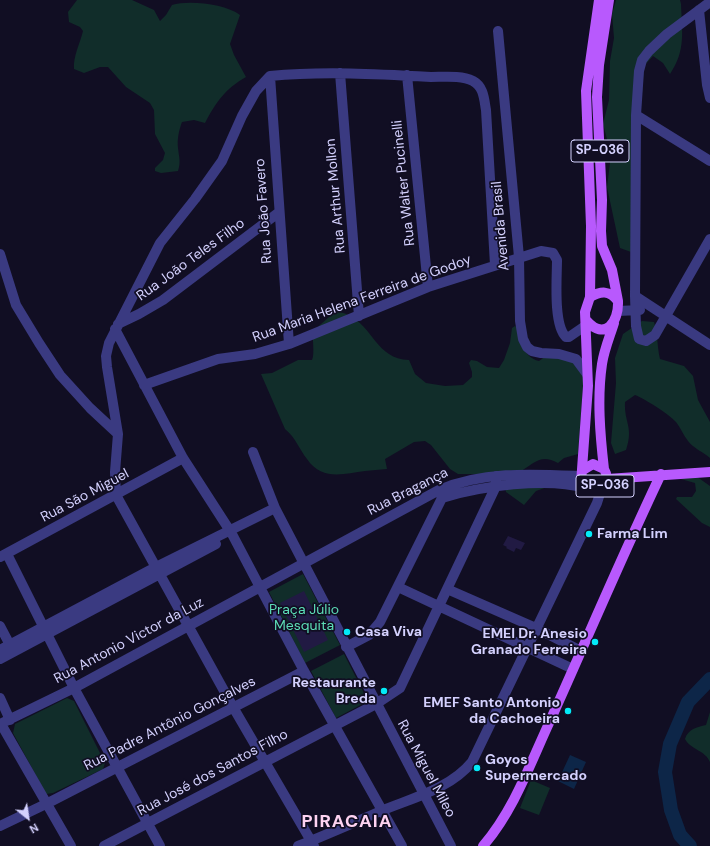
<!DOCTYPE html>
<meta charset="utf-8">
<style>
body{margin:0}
#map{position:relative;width:710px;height:846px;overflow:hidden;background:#110e23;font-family:"DM Sans",sans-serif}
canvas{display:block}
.north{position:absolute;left:8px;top:798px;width:40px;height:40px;-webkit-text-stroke:3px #110e23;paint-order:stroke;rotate:150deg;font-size:11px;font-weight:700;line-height:16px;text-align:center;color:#d4d1fe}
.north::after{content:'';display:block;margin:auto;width:14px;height:18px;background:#d4d1fe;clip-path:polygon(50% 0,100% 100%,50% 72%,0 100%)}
</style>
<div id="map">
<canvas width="710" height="846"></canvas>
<div class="north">N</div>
</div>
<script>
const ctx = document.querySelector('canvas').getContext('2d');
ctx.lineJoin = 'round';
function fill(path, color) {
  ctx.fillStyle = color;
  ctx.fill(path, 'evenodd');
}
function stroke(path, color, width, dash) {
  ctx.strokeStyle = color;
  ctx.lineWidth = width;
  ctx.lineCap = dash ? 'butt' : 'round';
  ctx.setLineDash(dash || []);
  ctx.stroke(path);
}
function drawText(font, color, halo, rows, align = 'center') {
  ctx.font = font + ' "DM Sans",sans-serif';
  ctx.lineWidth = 3.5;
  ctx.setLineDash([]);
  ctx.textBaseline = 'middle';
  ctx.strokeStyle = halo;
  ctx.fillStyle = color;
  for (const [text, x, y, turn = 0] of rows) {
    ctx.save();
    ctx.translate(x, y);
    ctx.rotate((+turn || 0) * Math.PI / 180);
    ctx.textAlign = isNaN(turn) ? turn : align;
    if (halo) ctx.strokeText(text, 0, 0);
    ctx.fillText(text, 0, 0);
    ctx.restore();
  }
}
fill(new Path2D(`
 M77 0H132L154 10 160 21 166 15 172 5C189 0 225 4 240 15L230 44 234 55 246 77C225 89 216 102 205 123L194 120 182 122C179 130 177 139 178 148 179 157 181 162 178 171L161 173 155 171V168L163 160 165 153 155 134 154 110 150 103 126 87 108 67H100L84 73 74 69C73 56 80 44 83 31L80 27 69 22 68 12Z
 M616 0H680L681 4C682 32 686 50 670 74L663 63 653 56 644 66 631 252 620 248 607 187 610 163 607 139 603 124 609 100 610 61 614 38 612 14Z
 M336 311C340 312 345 313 348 315 373 326 376 359 409 360L415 374 426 383 445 386 463 385 472 377V372L469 363 471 360 477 361 487 367 499 368 504 360 510 343 512 328 515 326 518 329C523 343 523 357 539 361L546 356 576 362 584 372 578 454 564 458 558 463C540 453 534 464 518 473L553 485 536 491 524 505 506 492 503 477 500 474H458L450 469 431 445 425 441 414 442 385 459 387 469C379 470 372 470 365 471 343 474 322 481 307 459 299 449 296 438 285 429L261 374 272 373 298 360H312C315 354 312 338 313 331Z
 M642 321 654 322C658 335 657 346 660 359L684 366 693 376 698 400 710 422V458C703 452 693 448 688 441 683 435 681 428 676 422 669 414 645 399 635 395L625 402C624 423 634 427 626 450L615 454 611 443 616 383 615 358 623 334Z
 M693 474 710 486V527L702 523 676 499 677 497H692L696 491 695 483 681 479 679 476Z
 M303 574 340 645 305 663 269 592Z
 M344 654 368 701 336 718 311 671Z
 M67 698 74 701 105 763 103 769 53 793 46 794 13 733 15 724Z
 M710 712V762C705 750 691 750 685 739 688 729 697 727 706 725Z
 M531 780 550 788 539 815 520 808Z`), '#112d2a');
fill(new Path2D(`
 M570 755 586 762 574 789 558 781Z`), '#0d2648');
stroke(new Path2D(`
 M690 846 680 835 671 810 665 772 670 744 688 702 710 679`), '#0d2648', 14);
fill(new Path2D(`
 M508 536 525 543 521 550 516 548 514 552 506 548 507 547 503 545Z
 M304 591 328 640 304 652 280 603Z`), '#211a43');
stroke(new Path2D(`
 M710 2 667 34 649 51 642 60 639 71 636 115 635 296 636 326 639 339 646 341 655 335 710 239
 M699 10 707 85 710 98
 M498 31 519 257 520 321 523 339 527 347 532 351 541 353 559 354 576 359 587 374
 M340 73 359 316
 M407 75 428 287
 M270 76 289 344
 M636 115 710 161
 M0 254 16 305 39 343 60 375 90 408 118 434
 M635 296 710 345
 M618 311 640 310
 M118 324 139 314 163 300 278 213
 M115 329 183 458 232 534 304 671 402 846
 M144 385 218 359 255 354 289 344 428 287 541 251 553 253 557 260C557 277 553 325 566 337H569L585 326
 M253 452 275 508 451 846
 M442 498C480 486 547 477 585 488
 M7 554 74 688 160 846
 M0 557 183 458
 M398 587 573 669
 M447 589 536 628 581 651
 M0 626 10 645
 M346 647 369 635 380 622 442 498 439 490
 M0 650 156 567 275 508
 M0 659 216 544
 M0 698 10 720
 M0 724 74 688 439 490C483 471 533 474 580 476
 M1 724 71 846
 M0 826 48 803 304 671
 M104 846 376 704 400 688 496 486V476
 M298 846C326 835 353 823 381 811 412 798 450 789 472 762L597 503 601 490
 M314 846 233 707 116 495 115 472 118 434 107 367 106 356 109 343 160 243 195 199 222 161 242 116 256 91 270 76C323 71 377 74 431 77 444 77 461 75 473 81 484 87 484 99 486 110L495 265`), '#3a3a81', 10);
stroke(new Path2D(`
 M609 0 599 65 597 97 602 200 601 231 602 246 612 270 618 301
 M590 297 591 226 586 91 599 0
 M604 469C600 434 597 398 602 364 604 350 610 336 614 323
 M583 470 593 464 604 469C610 479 606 488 595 492L585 488 581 483 588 386 585 312 590 297C601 291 609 290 618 301 619 322 605 342 586 320
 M607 479 710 472
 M483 846C514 810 530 764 550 721 587 639 622 556 661 474`), '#b859fd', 10);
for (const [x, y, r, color] of [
 [589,534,4,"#03ebf8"],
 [347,632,4,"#03ebf8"],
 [595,642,4,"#03ebf8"],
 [384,691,4,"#03ebf8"],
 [568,711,4,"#03ebf8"],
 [477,768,4,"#03ebf8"]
]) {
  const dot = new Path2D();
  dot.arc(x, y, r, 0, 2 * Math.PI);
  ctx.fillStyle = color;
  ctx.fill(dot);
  stroke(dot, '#110e23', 1.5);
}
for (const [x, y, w] of [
 [600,151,58],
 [605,486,58]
]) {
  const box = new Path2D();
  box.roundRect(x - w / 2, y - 11, w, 22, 3);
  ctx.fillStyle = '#110e23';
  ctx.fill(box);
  stroke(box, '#d4d1fe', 1);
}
drawText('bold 13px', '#d4d1fe', null, [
 ["SP-036",600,151],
 ["SP-036",605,486]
]);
drawText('14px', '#d4d1fe', '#110e23', [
 ["Rua Walter Pucinelli",404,183,-96],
 ["Rua Arthur Mollon",336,196,-95],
 ["Rua João Favero",264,211,-94],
 ["Avenida Brasil",501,226,-95],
 ["Rua João Teles Filho",191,260,-36],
 ["Rua Maria Helena Ferreira de Godoy",362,299,-20],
 ["Rua Bragança",408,492,-27],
 ["Rua São Miguel",85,496,-28],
 ["Rua Antonio Victor da Luz",129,641,-28],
 ["Rua Padre Antônio Gonçalves",170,724,-27],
 ["Rua Miguel Mileo",426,769,62],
 ["Rua José dos Santos Filho",213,773,-28]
]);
drawText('bold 14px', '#d4d1fe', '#110e23', [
 ["Farma Lim",597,534],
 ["Casa Viva",355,632],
 ["EMEI Dr. Anesio",587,634,"right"],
 ["Granado Ferreira",587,650,"right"],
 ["Restaurante",376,683,"right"],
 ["Breda",376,699,"right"],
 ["EMEF Santo Antonio",560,703,"right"],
 ["da Cachoeira",560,719,"right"],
 ["Goyos",485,760],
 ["Supermercado",485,776]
], 'left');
drawText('14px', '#5ddeb7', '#110e23', [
 ["Praça Júlio",304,610],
 ["Mesquita",304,626]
]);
ctx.letterSpacing = '1px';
drawText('bold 18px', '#fed3f1', '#110e23', [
 ["PIRACAIA",347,822]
]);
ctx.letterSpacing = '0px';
</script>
